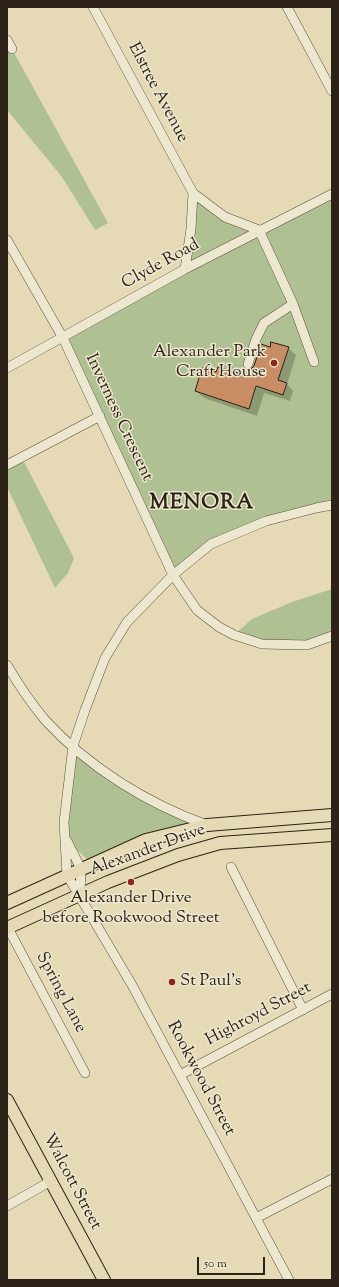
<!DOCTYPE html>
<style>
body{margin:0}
#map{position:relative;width:339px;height:1287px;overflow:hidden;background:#e5dab5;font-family:"Sorts Mill Goudy",serif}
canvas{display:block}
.frame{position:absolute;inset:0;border:8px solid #2c2217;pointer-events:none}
.scale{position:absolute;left:197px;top:1257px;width:68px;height:18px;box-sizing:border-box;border:2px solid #2c2217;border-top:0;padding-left:5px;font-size:12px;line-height:14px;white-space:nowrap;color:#2c2217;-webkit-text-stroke:3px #eee7cf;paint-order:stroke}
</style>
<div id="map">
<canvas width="339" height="1287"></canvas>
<div class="frame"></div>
<div class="scale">50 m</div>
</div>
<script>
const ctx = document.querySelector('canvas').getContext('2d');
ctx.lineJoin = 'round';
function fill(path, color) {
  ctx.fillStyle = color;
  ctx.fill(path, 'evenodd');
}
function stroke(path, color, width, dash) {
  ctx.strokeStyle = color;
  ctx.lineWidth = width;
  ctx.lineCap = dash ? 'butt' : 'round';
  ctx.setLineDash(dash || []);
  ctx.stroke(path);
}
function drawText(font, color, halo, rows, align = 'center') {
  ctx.font = font + ' "Sorts Mill Goudy",serif';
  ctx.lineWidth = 3;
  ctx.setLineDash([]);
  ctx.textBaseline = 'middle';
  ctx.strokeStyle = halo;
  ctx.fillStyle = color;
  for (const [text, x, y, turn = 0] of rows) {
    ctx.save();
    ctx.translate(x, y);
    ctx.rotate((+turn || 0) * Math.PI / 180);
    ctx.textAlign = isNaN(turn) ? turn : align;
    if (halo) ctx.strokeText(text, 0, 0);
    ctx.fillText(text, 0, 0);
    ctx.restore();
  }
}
fill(new Path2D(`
 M12 49 108 223 95 230 62 177 7 110V52Z
 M193 193 225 217 259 230 332 194V505L316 508 211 544 173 575 63 338 185 269Z
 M22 458 74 558 68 573 55 588 7 487V465Z
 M332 589V636L307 645 262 644 234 635 252 619 292 602Z
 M73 746 120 783 207 825 88 860 66 840Z`), '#afc192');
fill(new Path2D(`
 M271 348H288L296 355 287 384 293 391 290 401 264 393 257 416 204 398 196 391 217 373 249 377Z`), '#0003');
const building = new Path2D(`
 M271 342 289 347 278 380 287 383 283 395 256 386 249 409 195 391 202 368 216 372 218 367 248 376 250 370 254 366 261 344 270 347Z`);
fill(building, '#c98d65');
stroke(building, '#2c2217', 1);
const minor = new Path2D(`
 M93 7 193 193 225 217 259 230 293 304 314 362
 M287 7 332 91
 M7 40 12 49
 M7 240 63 338 173 575 197 610 219 627 234 635 262 644 307 645 332 636
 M185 269 191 229 193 193
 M248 364 256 339 264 323 293 304
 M7 368 185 269 332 194
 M7 465 100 416
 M7 665C18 684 31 703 45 720 88 767 148 804 207 825
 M67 841 81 869 80 895
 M231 867 303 1010
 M8 928 85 1073
 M180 1075 332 994
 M7 1206 51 1181
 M256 1218 332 1179
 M289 1280 132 985 67 875 64 822 73 746 85 710 105 658 127 622 173 575 211 544 266 521 316 508 332 505`);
const major = new Path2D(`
 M7 903 146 840 207 825 332 815
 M7 928 108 882 178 855 220 843 332 835
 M7 1100 104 1280`);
stroke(minor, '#5a503e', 10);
stroke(major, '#2c2217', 14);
stroke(minor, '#eee7cf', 9);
stroke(major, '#e5dab5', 12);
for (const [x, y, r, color] of [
 [274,363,4,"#8f2418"],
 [131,882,4,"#8f2418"],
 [172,982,4,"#8f2418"]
]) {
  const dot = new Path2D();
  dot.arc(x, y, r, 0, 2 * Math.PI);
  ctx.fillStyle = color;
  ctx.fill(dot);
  stroke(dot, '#eee7cf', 1.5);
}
drawText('17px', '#2c2217', '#eee7cf', [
 ["Elstree Avenue",157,93,62],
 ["Clyde Road",161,265,-29],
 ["Inverness Crescent",118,418,65],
 ["Alexander Drive",148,851,-20],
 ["Spring Lane",60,993,62],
 ["Highroyd Street",259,1015,-28],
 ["Rookwood Street",200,1079,62],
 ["Walcott Street",71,1182,62]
]);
drawText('17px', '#2c2217', '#eee7cf', [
 ["Alexander Park",266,353],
 ["Craft House",266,373],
 ["Alexander Drive",131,899,"center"],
 ["before Rookwood Street",131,919,"center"],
 ["St Paul's",180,982,"left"]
], 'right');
ctx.letterSpacing = '1px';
drawText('bold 21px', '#2c2217', '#eee7cf', [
 ["MENORA",202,504]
]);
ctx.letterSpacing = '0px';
</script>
